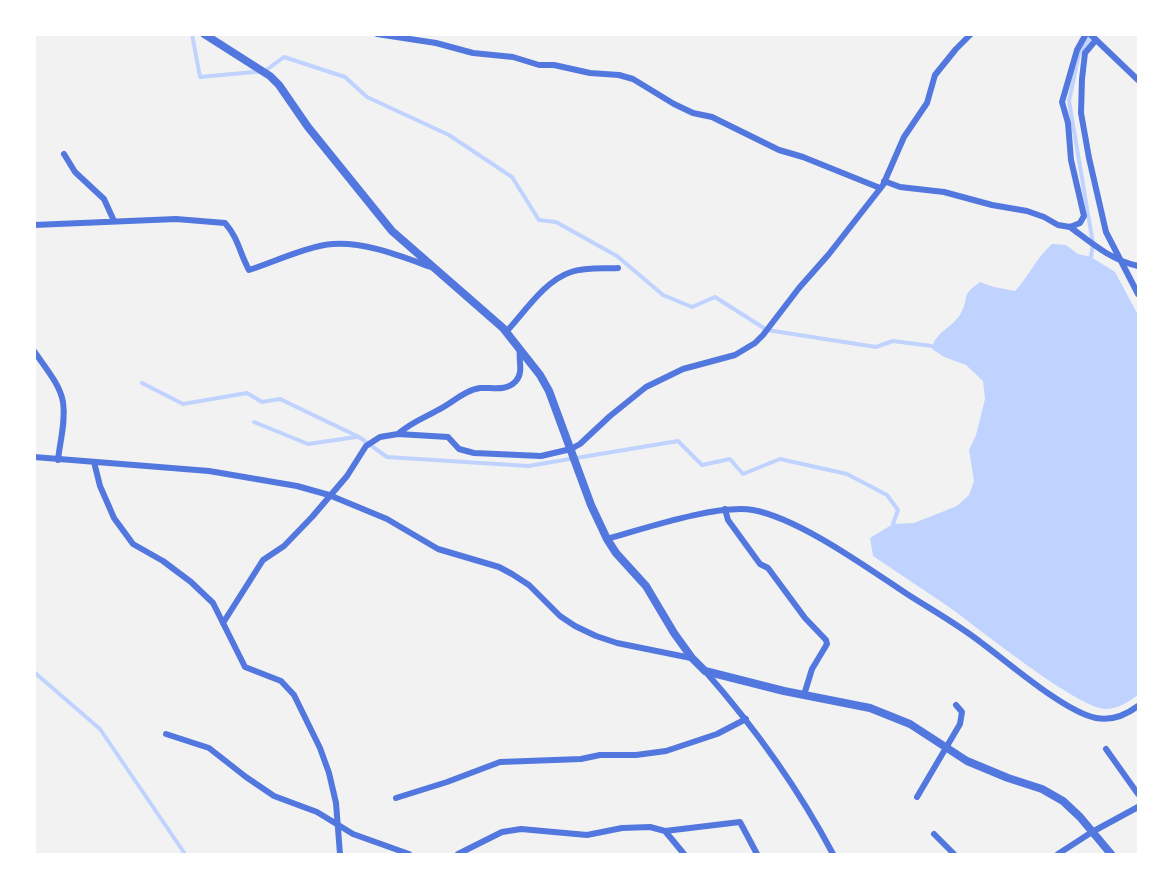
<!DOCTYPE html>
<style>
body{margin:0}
#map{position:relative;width:1173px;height:889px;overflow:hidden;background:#f2f2f2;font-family:Karla,sans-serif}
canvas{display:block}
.frame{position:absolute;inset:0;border:36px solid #fff;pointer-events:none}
</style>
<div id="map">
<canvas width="1173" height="889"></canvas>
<div class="frame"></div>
</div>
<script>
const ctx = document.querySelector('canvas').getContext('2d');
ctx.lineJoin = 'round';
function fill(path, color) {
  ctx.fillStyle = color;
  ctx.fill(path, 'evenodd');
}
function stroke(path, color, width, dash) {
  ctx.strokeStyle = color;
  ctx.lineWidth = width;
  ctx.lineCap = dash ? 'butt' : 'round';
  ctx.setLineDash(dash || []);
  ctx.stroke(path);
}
fill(new Path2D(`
 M1052 244 1066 245 1078 254 1091 257 1115 272 1138 315V695C1128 702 1118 709 1105 709 1076 707 978 628 949 607 924 590 898 573 873 556L870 538 893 524 914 523 957 506 969 495 974 481 969 450 976 435 985 399 983 381 966 365 944 357 932 349C934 332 954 327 961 313 970 296 960 296 980 282L994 287 1015 291C1030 275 1035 259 1052 244Z`), '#bfd3fe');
stroke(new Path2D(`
 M192 34 200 77 265 71 284 57 345 77 367 97 449 135 512 177 539 220 556 222 617 256 663 295 692 307 715 297 767 330 876 347 893 341 932 346
 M1091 257 1093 244 1069 101 1079 54 1092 35
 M142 383 183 404 247 393 262 402 280 399 359 437 387 457 528 466 678 441 702 465 730 459 743 474 780 459 847 474 887 495 898 510 893 524
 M254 422 308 444 356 437
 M34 672 100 729 185 854`), '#bfd3fe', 4);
stroke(new Path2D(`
 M377 34 436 43 473 53 513 57 539 65H554L590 73 619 75 633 79 674 104 693 113 712 117 779 150 803 157 880 188
 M1090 34 1138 80
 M1095 41 1085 53 1082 79 1081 113 1089 158 1106 232 1138 294
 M64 154 75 172 104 199 114 221
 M884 181 900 187 944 192 992 205 1027 211 1044 217 1058 225 1070 227 1080 223 1084 216 1071 160 1068 123 1062 102 1077 50 1086 34
 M34 225 176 219 225 223C239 239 239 252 249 270 271 263 311 245 333 244 366 242 400 256 431 267
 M1070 227C1093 244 1111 260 1138 266
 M506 332C525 312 544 281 571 272 586 267 603 269 618 268
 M34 351C44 366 60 384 63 402 66 421 60 441 58 460
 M398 434C410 423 424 418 438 410 452 403 465 390 480 388 492 387 506 392 516 381 524 372 518 360 520 349
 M34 457 209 471 297 486 329 495 387 519 438 549 499 567 512 574 529 585 560 616 575 626 596 636 617 643 691 658
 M94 462 100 486 114 518 133 544 163 561 191 582 213 603 245 667 281 681 294 695 320 748 329 773 336 803 340 854
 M725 509 728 520 760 564 768 568 805 618 826 640 827 644 812 669 804 695
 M607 539C643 529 717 504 753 510 800 519 866 567 907 594 932 610 959 625 983 644 1009 663 1065 712 1096 718 1112 721 1126 715 1138 706
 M223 623 263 560 284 546 312 517 347 476 366 446 380 437 398 434 448 437 459 449 474 453 541 456 571 449 580 444 610 416 646 387 683 369 735 355 755 343 763 335 799 288 829 254 883 185 904 137 927 103 935 75 956 49 971 34
 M705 671C756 729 797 786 833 854
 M166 734 209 748 246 777 274 796 317 812 353 834 409 854
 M1106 749 1138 794
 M917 797 960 724 962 712 956 705
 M396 798 447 782 500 762 581 759 600 755H636L666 751 717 734 746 719
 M665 831 740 822 757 854
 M934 834 954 854
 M458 854 502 832 521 829 587 835 622 828 650 827 665 831 684 854
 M1058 854 1092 832 1138 807`), '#5277de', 6);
stroke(new Path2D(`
 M204 34 270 76 279 85 308 127 392 231 503 328 540 375 549 391 591 505 607 539 616 553 646 586 674 633 692 658 705 671 784 691 870 708 910 724 967 761 1008 778 1042 789 1063 801 1080 817 1111 854`), '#5277de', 8);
</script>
